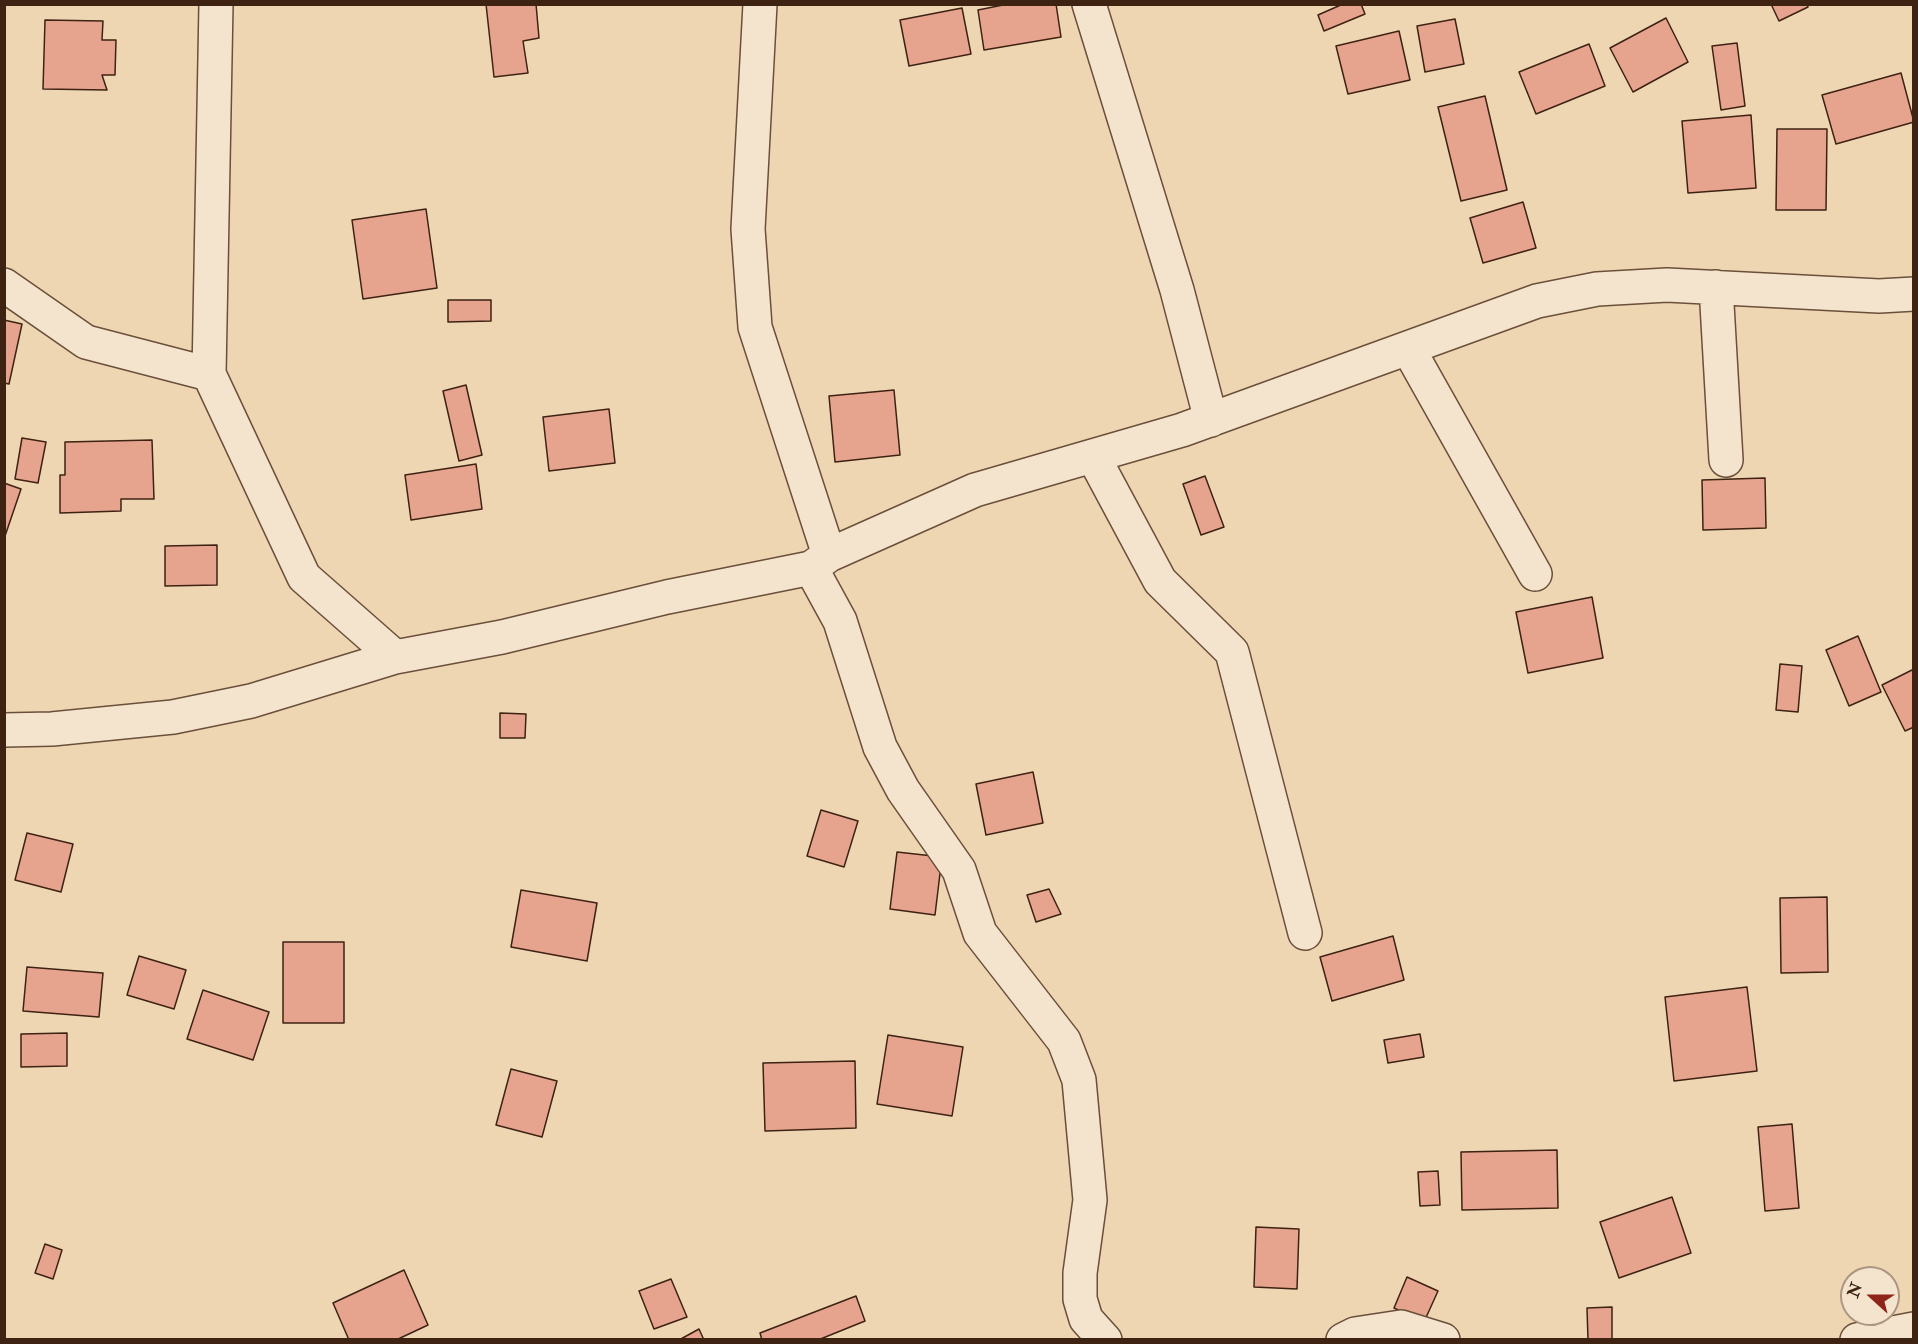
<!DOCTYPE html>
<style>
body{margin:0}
#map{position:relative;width:1918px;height:1344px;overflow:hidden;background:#efd6b2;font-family:"IM FELL Double Pica",serif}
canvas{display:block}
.frame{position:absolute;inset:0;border:6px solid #3e2212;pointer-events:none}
.north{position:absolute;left:1840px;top:1266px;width:60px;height:60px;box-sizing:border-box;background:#f5e4cd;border:2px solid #ac9682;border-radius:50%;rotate:291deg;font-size:16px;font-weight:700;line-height:24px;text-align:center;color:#3e2212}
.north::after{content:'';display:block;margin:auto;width:21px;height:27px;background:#8f2418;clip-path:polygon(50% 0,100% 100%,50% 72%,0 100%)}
</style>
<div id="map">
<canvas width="1918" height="1344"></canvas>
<div class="frame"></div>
<div class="north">N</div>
</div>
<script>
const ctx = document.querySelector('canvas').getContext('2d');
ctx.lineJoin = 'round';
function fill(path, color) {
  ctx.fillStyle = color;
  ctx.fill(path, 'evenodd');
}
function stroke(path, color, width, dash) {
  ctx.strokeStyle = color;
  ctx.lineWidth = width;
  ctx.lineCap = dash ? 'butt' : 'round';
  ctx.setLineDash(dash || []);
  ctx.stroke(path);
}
const building = new Path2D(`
 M486 4H536L539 38 523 41 528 73 494 77Z
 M1008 4H1056L1061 37 984 50 978 10Z
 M1343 4H1361L1365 14 1324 31 1318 15Z
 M1771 4H1807L1808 7 1779 21Z
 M962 8 971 54 909 66 900 20Z
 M1666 18 1688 62 1633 92 1610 48Z
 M1455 19 1464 64 1425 72 1417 26Z
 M45 20 103 21 102 40H116L115 75H102L107 90 43 89Z
 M1399 31 1410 80 1348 94 1336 46Z
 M1737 43 1745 106 1721 110 1712 46Z
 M1589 44 1605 86 1536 114 1519 72Z
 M1901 73 1914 122 1836 144 1822 95Z
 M1485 96 1507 190 1461 201 1438 107Z
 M1751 115 1756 188 1688 193 1682 121Z
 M1777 129H1827L1826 210H1776Z
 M1523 202 1536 248 1483 263 1470 218Z
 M426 209 437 288 363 299 352 220Z
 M448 300H491V321L448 322Z
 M4 320 22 324 9 384 4 383Z
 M466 385 482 455 459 461 443 391Z
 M894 390 900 455 835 462 829 396Z
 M609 409 615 463 549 471 543 417Z
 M22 438 46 442 38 483 15 479Z
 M152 440 154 499H121V511L60 513V475H65V442Z
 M476 464 482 509 411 520 405 475Z
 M1205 476 1224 527 1201 535 1183 484Z
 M1765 478 1766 528 1703 530 1702 480Z
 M4 483 21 489 4 539Z
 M217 545V585L165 586V546Z
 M1592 597 1603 658 1528 673 1516 612Z
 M1858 636 1881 692 1849 706 1826 650Z
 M1780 664 1802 666 1798 712 1776 710Z
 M1914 669V727L1905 731 1882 685Z
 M500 713 526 714 525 738H500Z
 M1033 772 1043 823 986 835 976 784Z
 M821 810 858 821 844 867 807 856Z
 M27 833 73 844 61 892 15 880Z
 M897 852 942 857 935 915 890 909Z
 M1049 889 1061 914 1036 922 1027 895Z
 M521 890 597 903 587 961 511 947Z
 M1827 897 1828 972 1781 973 1780 898Z
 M1393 936 1404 980 1332 1001 1320 957Z
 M283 942H344V1023H283Z
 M139 956 186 970 174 1009 127 995Z
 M27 967 103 973 99 1017 23 1011Z
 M1747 987 1757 1071 1674 1081 1665 997Z
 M203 990 269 1012 253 1060 187 1039Z
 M67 1033V1066L21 1067V1034Z
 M1420 1034 1424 1057 1388 1063 1384 1040Z
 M888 1035 963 1047 952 1116 877 1104Z
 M855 1061 856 1128 765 1131 763 1063Z
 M511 1069 557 1081 542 1137 496 1125Z
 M1792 1124 1799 1208 1765 1211 1758 1127Z
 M1557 1150 1558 1208 1462 1210 1461 1152Z
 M1438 1171 1440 1205 1420 1206 1418 1172Z
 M1672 1197 1691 1253 1619 1278 1600 1222Z
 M1256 1227 1299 1229 1297 1289 1254 1287Z
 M45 1244 62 1250 53 1279 35 1273Z
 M404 1270 428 1325 396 1340H349L333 1303Z
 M1407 1277 1438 1291 1424 1322 1394 1308Z
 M671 1279 687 1317 654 1329 639 1291Z
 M856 1296 865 1321 818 1340H762L760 1333Z
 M1612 1307V1340H1588L1587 1308Z
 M699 1329 704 1340H679Z`);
fill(building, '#e6a48f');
stroke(building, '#3e2212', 1.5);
const minor = new Path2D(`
 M216 4 209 374 304 577 395 657
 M760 4 748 229 755 327 829 555
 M1089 4 1177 290 1211 420
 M4 285 86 342 209 374
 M1716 287 1726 460
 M1408 348 1535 574
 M1093 456 1160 581 1232 652 1305 933
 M811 568 840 621 880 747 903 790 959 870 980 933 1064 1041 1079 1080 1090 1200 1080 1273V1299L1086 1319 1105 1340
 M4 730 52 729 173 717 251 701 395 657 502 637 667 597 811 568 829 555 975 490 1182 430 1537 301 1597 289 1667 285 1879 296 1914 294
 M1343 1340 1355 1334 1401 1327 1443 1340
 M1857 1340 1914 1329`);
stroke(minor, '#6a4f3a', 36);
stroke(minor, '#f5e4cd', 33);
</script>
